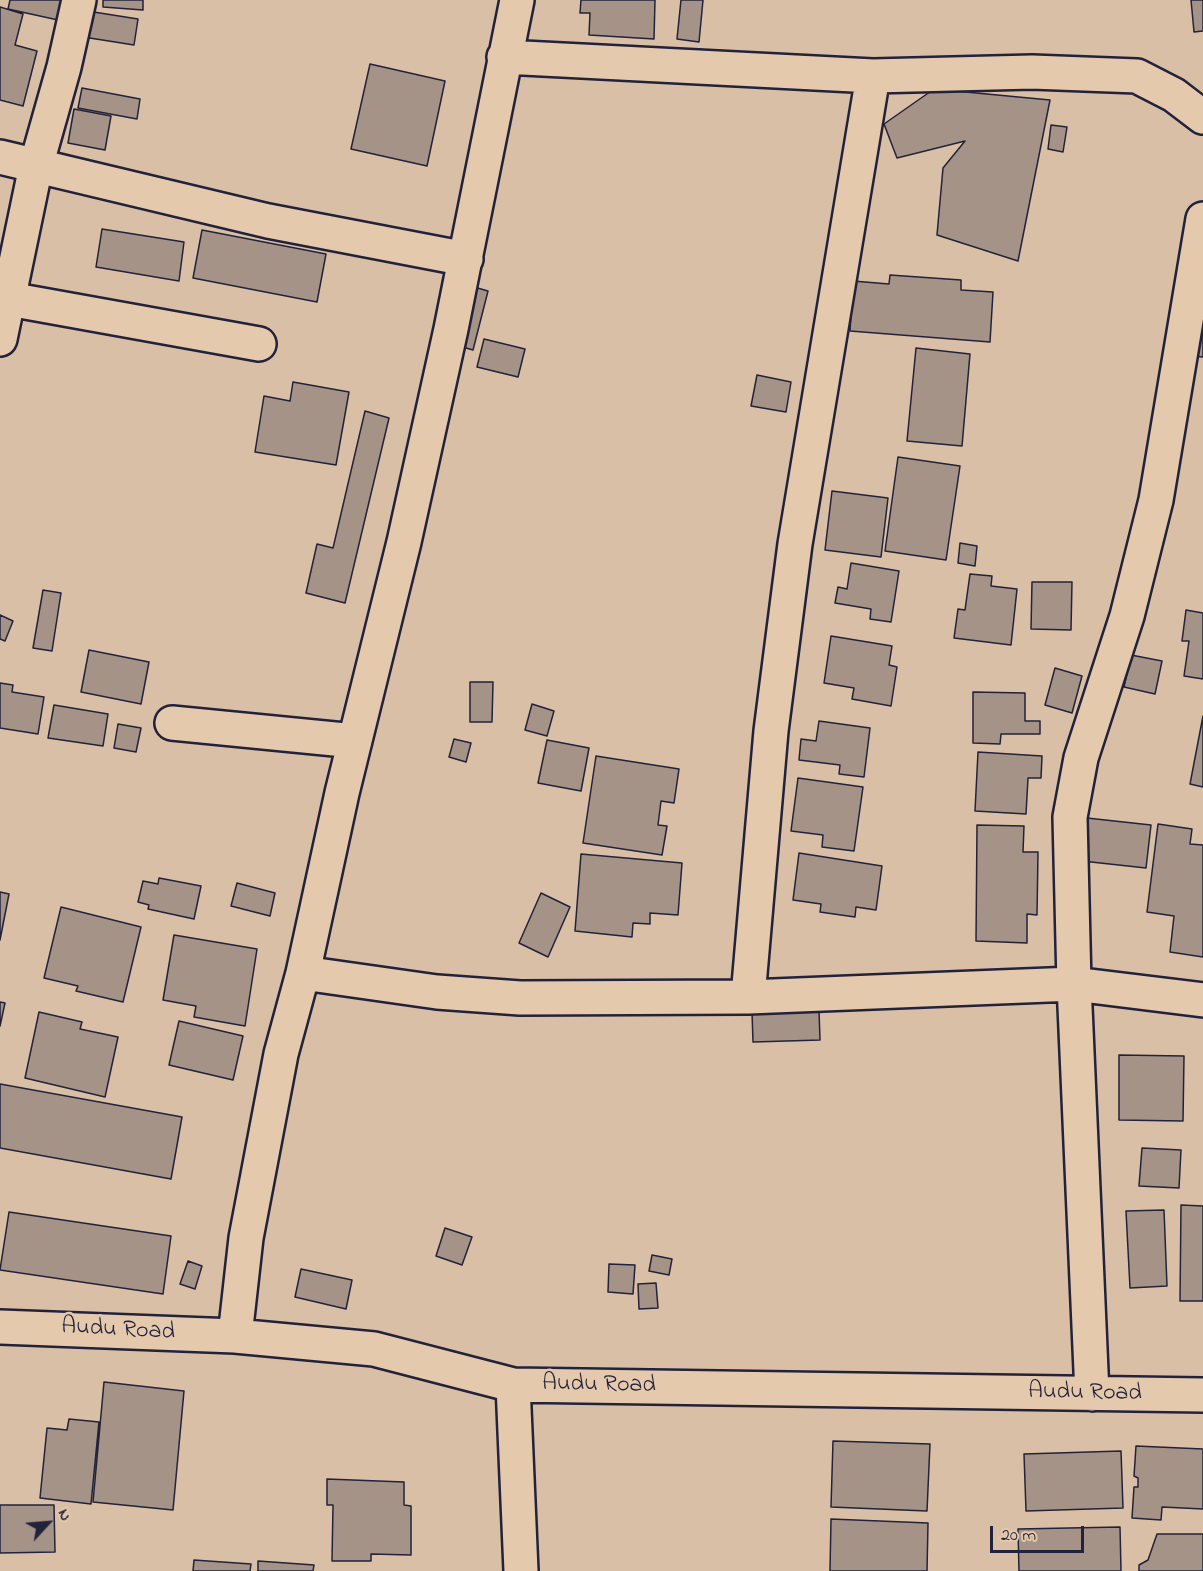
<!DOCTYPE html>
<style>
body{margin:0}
#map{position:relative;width:1203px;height:1571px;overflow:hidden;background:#d9bfa5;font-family:"Indie Flower",sans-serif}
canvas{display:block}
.north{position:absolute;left:18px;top:1493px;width:60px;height:60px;-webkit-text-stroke:4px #e5c9ac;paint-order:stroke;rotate:64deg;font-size:16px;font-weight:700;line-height:24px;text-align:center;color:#22223b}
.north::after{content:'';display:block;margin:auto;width:21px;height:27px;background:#22223b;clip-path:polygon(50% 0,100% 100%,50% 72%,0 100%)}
.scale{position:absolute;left:990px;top:1526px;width:94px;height:27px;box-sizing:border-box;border:3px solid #22223b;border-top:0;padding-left:8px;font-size:18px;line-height:21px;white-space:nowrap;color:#22223b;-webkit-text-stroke:4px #e5c9ac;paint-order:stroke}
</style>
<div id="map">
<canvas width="1203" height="1571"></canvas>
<div class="north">N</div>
<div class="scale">20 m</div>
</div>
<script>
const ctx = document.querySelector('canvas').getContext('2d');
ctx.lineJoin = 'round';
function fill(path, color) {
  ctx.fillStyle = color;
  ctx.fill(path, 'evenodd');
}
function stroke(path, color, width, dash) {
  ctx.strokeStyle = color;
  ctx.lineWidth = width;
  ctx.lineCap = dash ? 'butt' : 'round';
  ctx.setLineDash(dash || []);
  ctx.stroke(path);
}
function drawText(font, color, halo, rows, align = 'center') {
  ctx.font = font + ' "Indie Flower",sans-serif';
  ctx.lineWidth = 5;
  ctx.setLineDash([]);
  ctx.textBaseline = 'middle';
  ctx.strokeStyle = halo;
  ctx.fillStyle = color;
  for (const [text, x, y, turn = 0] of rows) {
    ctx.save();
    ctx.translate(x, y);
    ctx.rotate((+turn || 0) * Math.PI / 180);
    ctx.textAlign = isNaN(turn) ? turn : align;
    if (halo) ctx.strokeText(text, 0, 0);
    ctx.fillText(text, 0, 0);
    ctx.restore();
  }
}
const building = new Path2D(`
 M10 0H63L58 20 8 9Z
 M103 0H143V10L103 7Z
 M581 0H655L654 39 589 35 590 13H580Z
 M681 0H703L699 42 677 39Z
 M1191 0H1203V31L1194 32Z
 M0 7 23 14 15 45 37 51 23 106 0 100Z
 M81 10 138 19 134 45 77 36Z
 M370 64 445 81 427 166 351 149Z
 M82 88 140 99 137 119 78 108Z
 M934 89 1050 100 1018 261 937 235 943 168 965 141 897 158 884 124Z
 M74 109 111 116 105 150 68 143Z
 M1051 125 1067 127 1063 152 1048 149Z
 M102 229 184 242 179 281 96 267Z
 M202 230 326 254 317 302 193 278Z
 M890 275 961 280V290L993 292 990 342 850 331 853 281 889 284Z
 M474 287 488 291 473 350 459 346Z
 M1203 293V357L1192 356Z
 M484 339 525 349 518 377 477 367Z
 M916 348 970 354 962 446 907 441Z
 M757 375 791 382 786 412 751 406Z
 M293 382 349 392 336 465 255 452 264 396 290 401Z
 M365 411 389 418 345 603 306 593 317 544 333 548Z
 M898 457 960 466 946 560 885 551Z
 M832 491 888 498 881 557 825 550Z
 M960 543 977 546 975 566 958 563Z
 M851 563 899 571 891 622 870 619 871 609 835 603 838 587 847 589Z
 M970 574 992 576 991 586 1017 589 1011 645 954 638 958 609 965 610Z
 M1032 582H1072L1071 630 1031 629Z
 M43 590 61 593 52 651 33 648Z
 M1186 610 1203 613V679L1184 676 1189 641H1182Z
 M0 615 13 621 5 641 0 639Z
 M831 636 892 646 889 665 897 667 891 706 852 699 854 688 824 683Z
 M89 650 149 662 141 704 81 692Z
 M1131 655 1162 661 1155 694 1124 687Z
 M1055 668 1082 676 1072 713 1045 705Z
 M470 682H493L492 722H470Z
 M0 683 13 685 12 692 44 697 38 734 0 728Z
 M973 692 1025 693V721H1040V734H1001L1000 744 973 743Z
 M532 704 554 711 547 736 525 730Z
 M54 705 108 714 103 746 48 738Z
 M1203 716V787L1190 784Z
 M819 721 870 728 864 777 839 774 840 765 799 760 801 739 816 741Z
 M118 724 141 728 136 752 114 748Z
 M454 739 471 743 466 762 449 757Z
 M547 740 589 748 581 791 538 783Z
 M978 752 1042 756 1041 778H1028L1026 814 975 811Z
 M596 756 679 769 674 803 661 801 658 825 667 826 662 855 583 843Z
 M798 778 863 787 854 851 822 847 823 835 791 831Z
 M1087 818 1151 825 1146 868 1082 861Z
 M1158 824 1192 829 1190 844 1203 845V957L1170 952 1174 916 1147 912Z
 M977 825 1024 826 1023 852H1038L1037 915 1027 914V943L976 941Z
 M799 853 882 866 876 910 856 907 855 917 820 912 821 904 793 900Z
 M581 854 682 863 678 915 650 913V924L633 923 632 937 575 931Z
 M159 878 201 886 194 919 148 909 149 905 138 902 143 881 158 884Z
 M237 883 275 893 270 916 231 906Z
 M0 892 9 894 0 940Z
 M541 893 570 907 548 957 519 943Z
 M61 907 141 927 123 1002 76 991 78 986 44 978Z
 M174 935 257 949 245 1026 194 1017 196 1006 163 1000Z
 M0 1002 5 1003 0 1026Z
 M819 1010 820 1040 753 1042 752 1012Z
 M39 1012 82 1022 80 1029 118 1037 105 1097 25 1078Z
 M179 1021 243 1036 233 1080 169 1065Z
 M1119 1055 1184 1056 1183 1121 1119 1120Z
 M0 1084 182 1117 171 1179 0 1148Z
 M1142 1148 1181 1150 1179 1188 1139 1186Z
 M1181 1205 1203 1206V1301H1180Z
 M1164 1210 1167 1286 1130 1288 1126 1211Z
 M9 1212 171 1236 163 1294 0 1270Z
 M445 1228 472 1237 462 1265 436 1256Z
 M652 1255 672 1259 669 1275 649 1271Z
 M188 1261 202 1266 195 1289 180 1284Z
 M609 1264 635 1265 633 1294 608 1292Z
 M301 1269 352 1280 346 1309 295 1297Z
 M656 1283 658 1308 639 1309 638 1284Z
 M104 1382 184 1391 173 1510 93 1502Z
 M69 1419 99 1422 91 1504 40 1498 47 1428 67 1430Z
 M833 1441 930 1444 927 1511 831 1507Z
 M1136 1446 1203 1449V1509L1162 1507 1161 1520 1132 1518 1134 1487H1138V1478L1134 1476Z
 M1121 1451 1123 1508 1026 1511 1024 1454Z
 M327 1479 404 1482V1505L411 1506V1555L371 1554V1561H332L333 1505H327Z
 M0 1505H54L55 1552 0 1553Z
 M831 1519 928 1523 927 1571H830Z
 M1120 1527 1121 1571H1019L1018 1529Z
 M1157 1534H1203V1571H1139V1565L1148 1560Z
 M194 1560 251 1564 250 1571H193Z
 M258 1561 314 1565 313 1571H258Z`);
fill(building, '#a69387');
stroke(building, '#22223b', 1.5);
const minor = new Path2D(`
 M504 57 873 76 1032 72 1137 76 1174 95 1203 117
 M0 157 268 221 466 259
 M9 299 259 344
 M0 339 36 166 64 67 79 0
 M172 723 355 741
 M303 973 437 992 520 998 748 997 1074 984 1203 1000
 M748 997 771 731 795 544 873 76
 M0 1327 235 1336 374 1349 513 1385 1203 1395
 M235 1336 246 1238 281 1054 303 973 342 793 404 542 451 329 517 0
 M513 1385 521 1571
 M1092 1394 1074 984 1070 817 1081 758 1127 616 1156 500 1203 219`);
stroke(minor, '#22223b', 38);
stroke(minor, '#e5c9ac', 33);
drawText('24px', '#22223b', '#e5c9ac', [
 ["Audu Road",118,1331,3],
 ["Audu Road",599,1386,1],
 ["Audu Road",1085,1394,1]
]);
</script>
